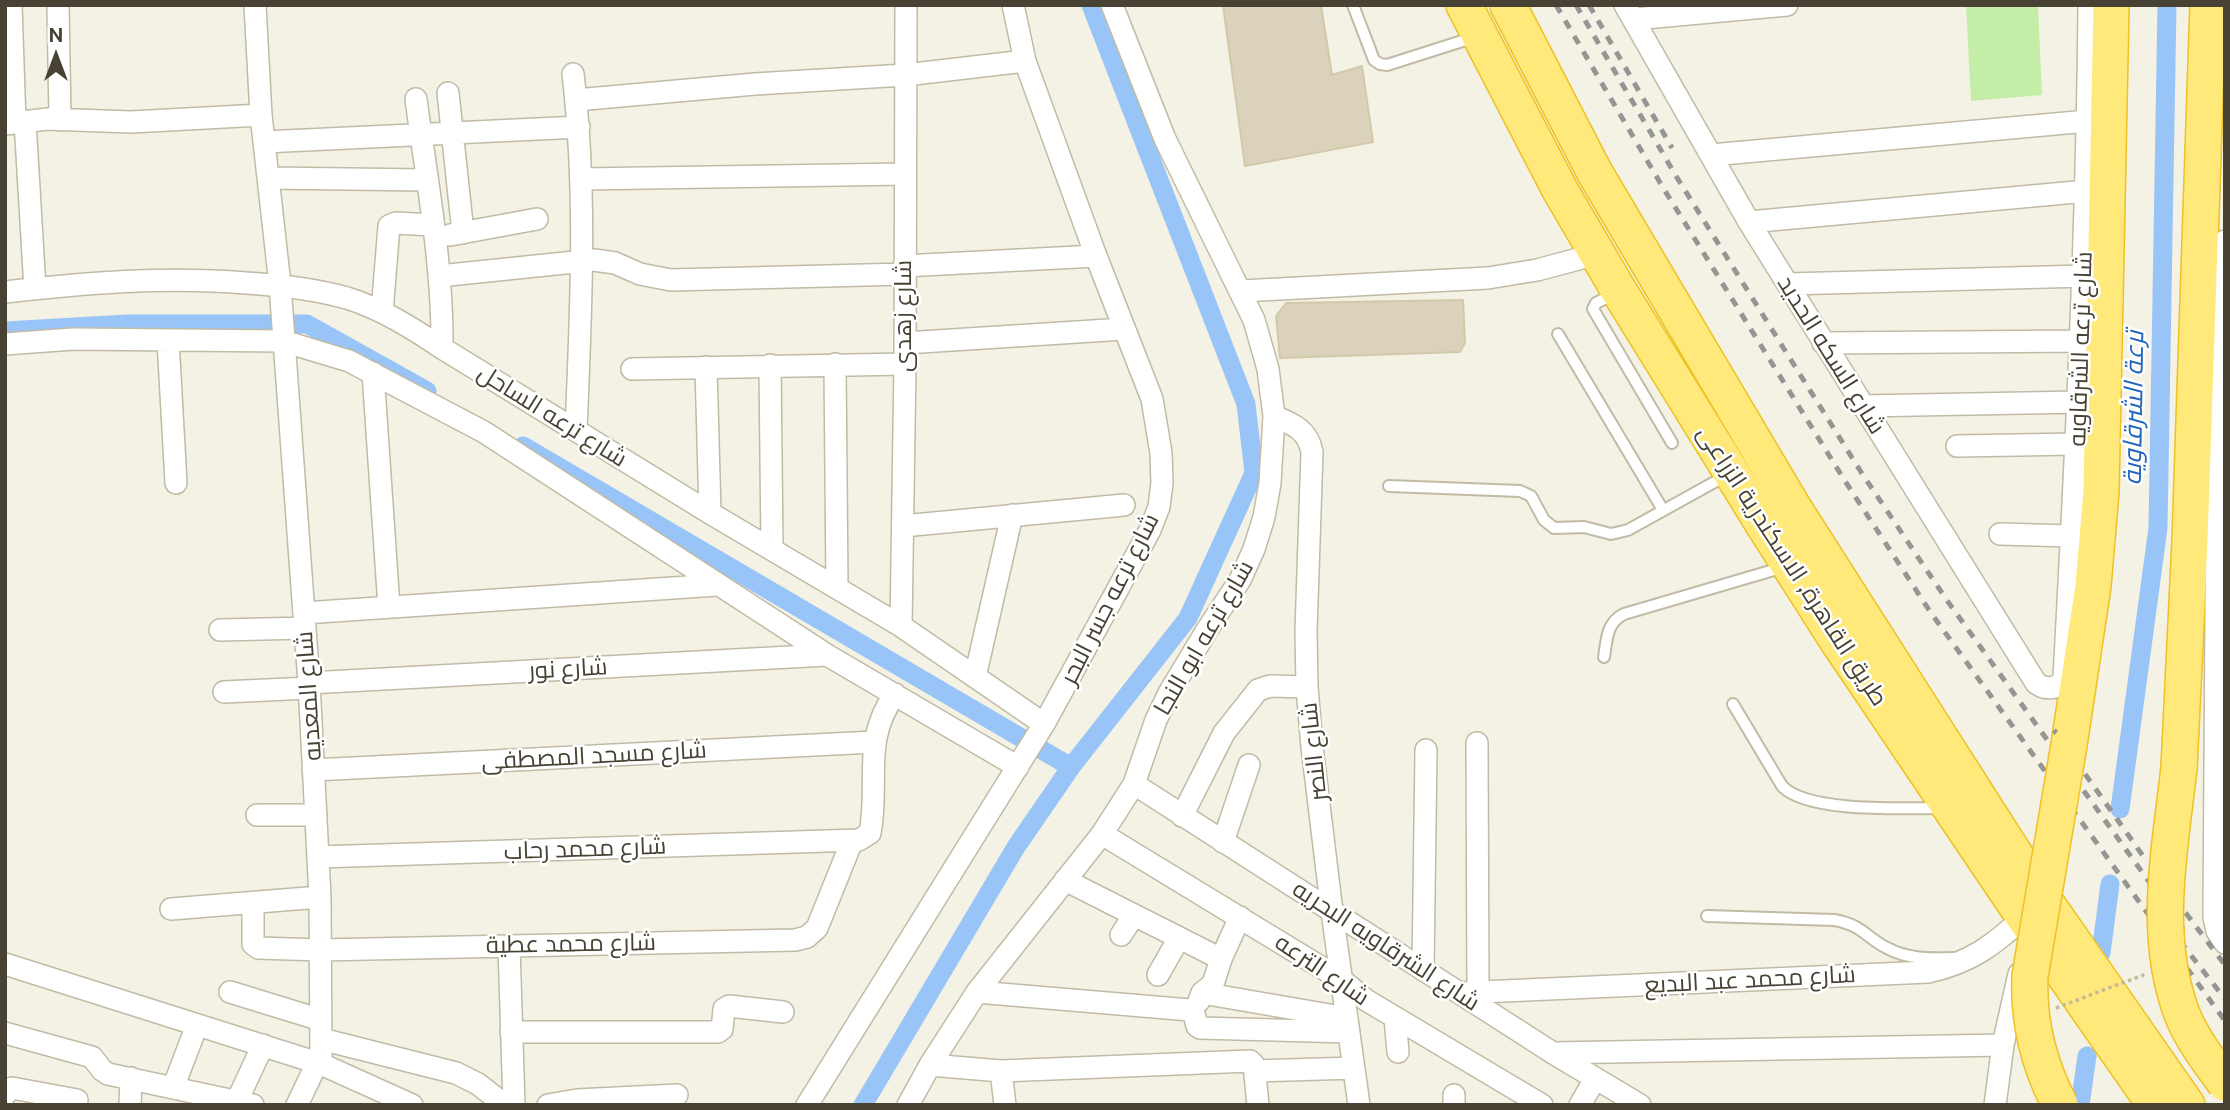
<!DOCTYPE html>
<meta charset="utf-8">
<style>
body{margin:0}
#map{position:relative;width:2230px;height:1110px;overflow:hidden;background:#f4f2e4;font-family:"Public Sans",sans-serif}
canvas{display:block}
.frame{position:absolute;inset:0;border:7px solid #474233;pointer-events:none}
.north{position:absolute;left:21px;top:21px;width:70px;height:70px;-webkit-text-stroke:5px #fff;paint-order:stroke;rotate:0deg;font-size:19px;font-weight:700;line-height:28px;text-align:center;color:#474233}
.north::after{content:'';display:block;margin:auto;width:24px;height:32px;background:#474233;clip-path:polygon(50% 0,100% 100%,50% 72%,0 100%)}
</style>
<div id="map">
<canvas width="2230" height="1110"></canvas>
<div class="frame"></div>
<div class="north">N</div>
</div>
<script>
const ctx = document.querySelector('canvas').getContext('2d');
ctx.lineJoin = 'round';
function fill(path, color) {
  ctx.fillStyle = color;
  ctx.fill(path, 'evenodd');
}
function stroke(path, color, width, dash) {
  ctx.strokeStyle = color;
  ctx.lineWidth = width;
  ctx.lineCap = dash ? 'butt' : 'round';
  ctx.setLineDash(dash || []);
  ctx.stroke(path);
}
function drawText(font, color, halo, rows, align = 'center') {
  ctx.font = font + ' "Public Sans",Cairo,sans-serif';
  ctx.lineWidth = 5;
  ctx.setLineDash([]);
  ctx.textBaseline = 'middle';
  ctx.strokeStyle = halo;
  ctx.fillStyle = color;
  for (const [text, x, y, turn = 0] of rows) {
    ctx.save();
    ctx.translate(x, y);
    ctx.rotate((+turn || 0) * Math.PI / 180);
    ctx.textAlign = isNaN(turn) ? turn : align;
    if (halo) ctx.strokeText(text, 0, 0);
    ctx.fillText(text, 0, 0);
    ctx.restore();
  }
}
fill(new Path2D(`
 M1966 5H2038L2042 95 1971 101Z`), '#c4eda8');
stroke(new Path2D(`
 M5 331 127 324H307L427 391
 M523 446 1071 767
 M2120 809 2158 528 2167 5
 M2101 953 2110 884
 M863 1105 1016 847 1071 767 1188 618 1254 473 1246 404 1091 5
 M2080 1105 2087 1056`), '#99c4f8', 19);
const building = new Path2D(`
 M1223 5H1321L1332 75 1362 66 1373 142 1245 166Z
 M1463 300 1465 343 1460 352 1280 358 1276 316 1286 303Z`);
fill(building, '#dad2bb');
stroke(building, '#d2c9ab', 2);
const service = new Path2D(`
 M1353 5 1374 60 1380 64 1387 65 1475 37
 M1616 293 1596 303 1593 309 1672 443
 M1558 334 1663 510
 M1389 486 1520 491 1531 496 1544 520 1554 528 1584 527 1611 534 1628 530 1729 474
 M1604 657C1607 640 1606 623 1624 614L1784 567
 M1733 704 1782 786C1807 813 1904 808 1941 808
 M1707 916 1834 920C1863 925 1865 937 1887 948 1907 959 1931 959 1953 958`);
const minor = new Path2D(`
 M11 5 15 123
 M58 5 60 120
 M255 5 261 115 280 285 309 683 320 897 321 1064
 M1625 5 1749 222 2036 683C2045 690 2058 690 2064 679 2076 454 2087 230 2089 5
 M1634 19 1787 5
 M573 74C587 193 581 310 576 430
 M448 93 463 233
 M416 99C427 182 443 265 442 348
 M576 100 755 84 905 75 1025 61
 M25 121 35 289
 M5 124 48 119 131 122 261 115
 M264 142 579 127
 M1711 155 2088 121
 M268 178 427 180
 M582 179 904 174
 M1749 222 2087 191
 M450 235 537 219
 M2225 241 2217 460 2214 917 2217 931 2225 943
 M904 266 1096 256
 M439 276 594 260 615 263 640 274 671 280 904 274
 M1788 284 2084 276
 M1241 291 1488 278 1537 270 1597 254
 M5 292C86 283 165 276 246 283 281 285 314 289 347 298 382 309 412 328 442 348L710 513 901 626 1044 724
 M382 312 389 226 396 223 433 225
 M168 340 176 483
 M905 343 1124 329
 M1823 343 2082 341
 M5 344 73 339 283 341 349 361 484 432 827 655 1018 767
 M835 364 837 588
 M770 365 772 549
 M706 367 710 513
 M632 369 905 364
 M373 373 389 607
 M1862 406 2079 402
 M1274 416C1293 424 1308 430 1312 452L1306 631 1307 687 1312 747 1332 912 1359 1105
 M1957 446 2077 444
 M903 526 1124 505
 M2000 534 2072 536
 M304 613 717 585
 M901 626 905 364 906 5
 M220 630 305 628
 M975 677 1012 515
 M309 683 827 655
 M224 692 309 688
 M1477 743 1478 992
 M313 770 874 742
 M1134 784 1553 1053 1640 1105
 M257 815H316
 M1182 816 1224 733 1258 690 1270 686 1307 687
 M1102 834 1342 980 1366 1000 1542 1105
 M1223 842 1249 765
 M318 857 859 840 870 833C880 781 861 742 895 694
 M1065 880 1221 959
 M253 903V944L258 948 321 950 795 940 807 937 817 928 852 841
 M171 909 320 897
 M1121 935 1134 915
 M509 946 514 1105
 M5 964 321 1064 412 1105
 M1423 970 1426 750
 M1158 975 1179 938
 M230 992 321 1020
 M977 992 1190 1010 1194 1013
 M1202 993 1347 1018
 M1459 993 1928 972C1970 963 1994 945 2024 917
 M1199 1001 1202 993 1213 984 1221 959 1240 917
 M1194 1013 1197 1026 1200 1028 1349 1032
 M1395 1018 1398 1052
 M511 1032H718L722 1029 724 1009 729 1006 783 1012
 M5 1033 92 1057 102 1070 108 1074 253 1105
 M321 1039 456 1073 478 1084 505 1105
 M1553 1053 2003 1045
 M930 1065 1001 1071 1250 1061 1254 1065 1258 1105
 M1001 1071 1005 1105
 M1255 1071 1354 1068
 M173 1088 197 1025
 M5 1095 8 1090 12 1088 77 1100
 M1454 1095V1105
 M237 1101 263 1045
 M130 1105 131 1078
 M297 1105 317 1063
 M548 1105 577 1100 677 1095
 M807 1105 1044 724 1150 530 1159 507 1162 483 1161 453 1152 399 1096 256 1025 61 1013 5
 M908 1105 930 1065 977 992 1102 834 1134 784 1156 720 1169 693 1207 630 1240 580 1254 549 1264 517 1270 483 1274 416 1268 369 1254 320 1165 139 1112 5
 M1580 1105 1595 1079
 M1995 1105 2003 1045 2019 974`);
const trunk = new Path2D(`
 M1464 5 1560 190 1619 291 1765 527 1837 640 2024 917 2155 1105
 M1508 5 1595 173 1793 507 2040 894 2187 1105
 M2069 745 2093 586 2101 491 2111 5
 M2179 768 2190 541 2208 5`);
stroke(service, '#c1bba6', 14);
stroke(minor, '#c1bba6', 24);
stroke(trunk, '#eec124', 38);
stroke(service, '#fff', 10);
stroke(minor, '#fff', 21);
stroke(trunk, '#ffe97b', 35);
stroke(new Path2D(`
 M1556 5 1662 186 1845 481 1931 613 2225 1021
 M1576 5 1676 176 1861 472 1946 599 2188 936
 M1589 5 1672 148
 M2054 730 2143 856
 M2164 884 2225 965
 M2169 927 2225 999`), '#959595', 5, [9, 9]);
const trunkBridge = new Path2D(`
 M2179 768C2170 849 2152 935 2182 1014 2192 1039 2209 1061 2225 1083
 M2060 1105C2039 1065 2028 1021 2030 976L2069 745`);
stroke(trunkBridge, '#eec124', 38, []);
stroke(new Path2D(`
 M2056 1008 2146 974`), '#c4ba96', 3.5, [3.5, 3.5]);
stroke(trunkBridge, '#ffe97b', 35);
drawText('24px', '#474233', '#fff', [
 ["شارع زهدى",904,316,-90],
 ["شارع ترعه الشرقاويه",2081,349,-88],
 ["شارع السكه الحديد",1831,355,58],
 ["شارع ترعه الساحل",552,416,32],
 ["طريق القاهرة, الاسكندرية الزراعى",1792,566,57],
 ["شارع ترعه جسر البحر",1110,599,-63],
 ["شارع ترعه ابو النجا",1204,638,-60],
 ["شارع نور",568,669,-3],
 ["شارع المعديه",309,696,-94],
 ["شارع النصر",1314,752,-96],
 ["شارع مسجد المصطفى",594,756,-3],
 ["شارع محمد رحاب",585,849,-2],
 ["شارع محمد عطية",571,944,-1],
 ["شارع الشرقاويه البحريه",1386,946,33],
 ["شارع الترعه",1322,970,34],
 ["شارع محمد عبد البديع",1750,980,-3]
]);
drawText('italic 26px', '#2165be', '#fff', [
 ["ترعة الشرقاوية",2134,408,-89]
]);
</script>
